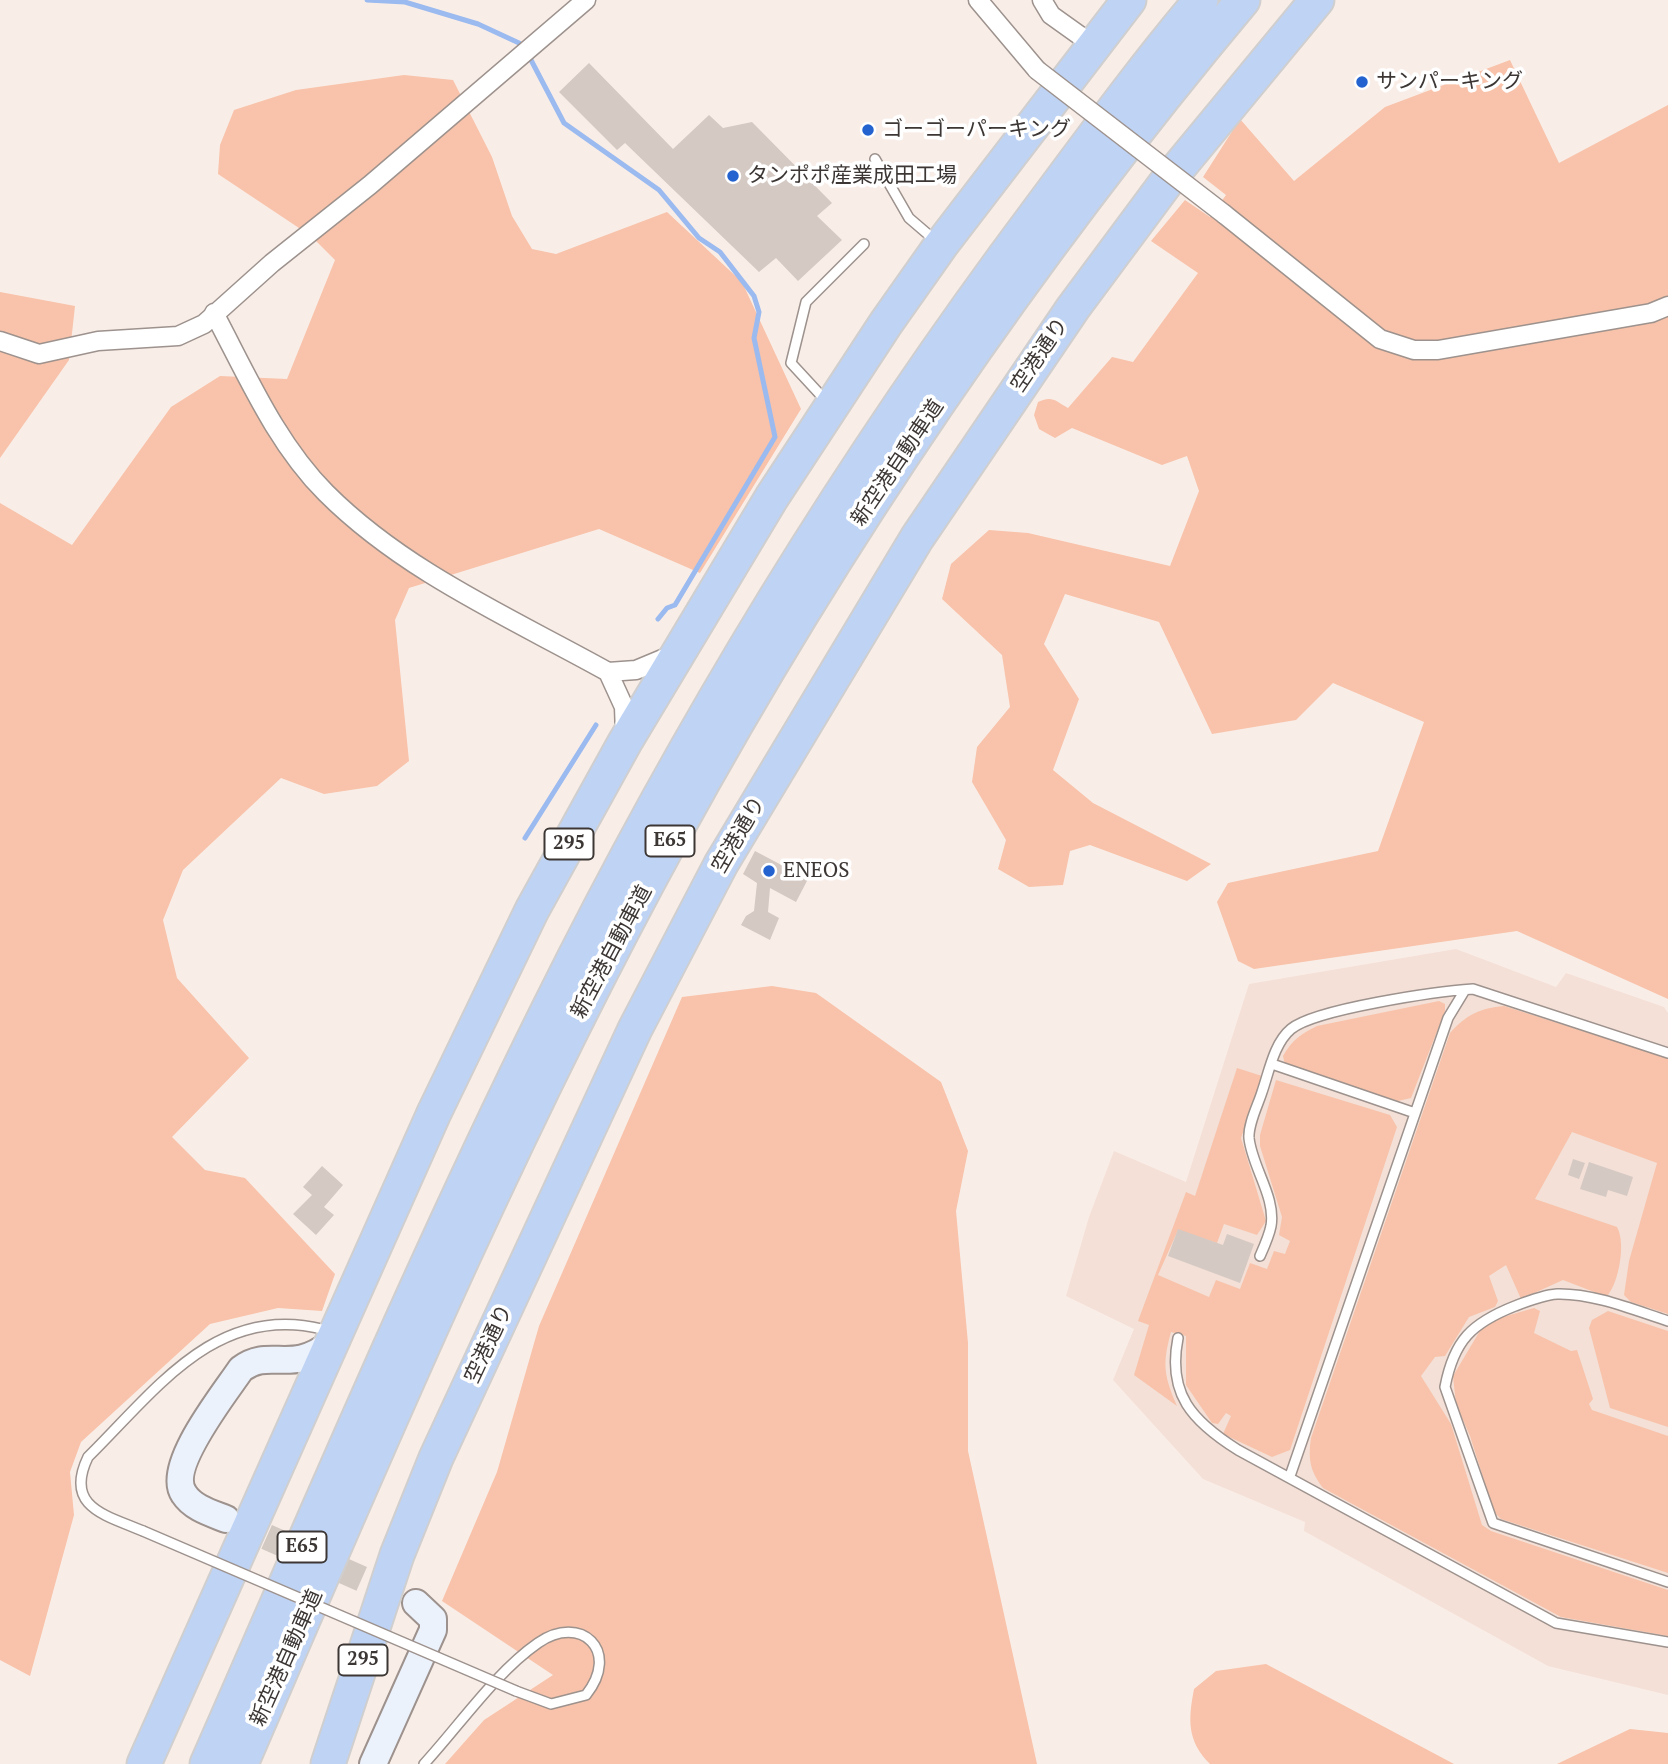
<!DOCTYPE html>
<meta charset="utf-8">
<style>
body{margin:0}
canvas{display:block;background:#f9ede7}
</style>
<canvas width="1668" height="1764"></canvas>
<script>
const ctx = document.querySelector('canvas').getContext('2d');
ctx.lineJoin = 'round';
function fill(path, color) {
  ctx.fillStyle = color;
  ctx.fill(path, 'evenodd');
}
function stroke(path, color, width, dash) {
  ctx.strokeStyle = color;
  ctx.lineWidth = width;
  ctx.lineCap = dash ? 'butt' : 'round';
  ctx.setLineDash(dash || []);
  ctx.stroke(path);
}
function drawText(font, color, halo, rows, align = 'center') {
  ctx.font = font + ' "PT Serif","Noto Sans JP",serif';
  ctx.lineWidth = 7;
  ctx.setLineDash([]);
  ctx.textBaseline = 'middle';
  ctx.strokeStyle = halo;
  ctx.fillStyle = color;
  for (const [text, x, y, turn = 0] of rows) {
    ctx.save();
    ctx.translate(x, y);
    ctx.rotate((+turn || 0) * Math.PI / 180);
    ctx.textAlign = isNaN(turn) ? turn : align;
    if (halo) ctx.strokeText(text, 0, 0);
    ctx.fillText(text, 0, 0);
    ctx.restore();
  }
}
fill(new Path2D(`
 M1456 949 1556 987 1566 973 1664 1007 1668 1013V1695L1548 1666 1304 1531 1305 1522 1203 1479 1113 1380 1134 1329 1066 1296 1089 1217 1114 1151 1186 1182 1249 984Z`), '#f4e0d7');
fill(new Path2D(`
 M1510 60 1559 163 1668 105V999L1517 931 1254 969 1238 961 1217 902 1228 883 1378 851 1424 722 1333 683 1296 720 1212 734 1159 622 1065 594 1044 644 1079 699 1053 770 1093 803 1211 864 1187 881 1090 845 1070 851 1063 885 1029 887 998 869 1006 840 972 782 977 747 1010 707 1002 655 942 599 951 564 989 530 1028 533 1170 566 1199 491 1187 456 1162 465 1072 428 1055 438 1039 429 1034 415 1038 402C1052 395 1056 401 1068 408L1112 357 1133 362 1198 273 1151 241 1185 200 1210 217 1226 195 1203 177 1240 119 1294 181 1385 107Z
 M404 75 453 80 492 157 512 216 532 249 556 254 667 212 742 282 801 409 700 573 599 529 409 588 395 620 409 761 377 786 324 794 281 778 183 870 163 920 177 978 249 1058 172 1137 205 1170 245 1178 335 1274 322 1311 278 1308 210 1324 81 1442 70 1472 74 1515 30 1676 0 1660V503L72 545 171 407 220 376 287 379 335 260 311 236 218 174 220 145 234 110 296 90Z
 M0 292 75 306 69 360 0 458Z
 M772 986 816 993 941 1082 968 1151 956 1211 968 1343V1451L1037 1764H445L484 1720 553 1675 442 1601 497 1472 539 1326 682 997Z
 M1439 1001 1445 1004V1011L1411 1098 1398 1101 1285 1065 1283 1056C1292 1040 1301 1034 1317 1026Z
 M1504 1006 1668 1058V1314L1631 1302 1624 1295 1629 1261 1657 1163 1572 1132 1535 1199 1617 1227C1626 1243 1619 1281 1608 1295H1602L1563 1280 1521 1299 1506 1265 1489 1276 1498 1301 1495 1307 1469 1317 1445 1356 1435 1357 1421 1376 1451 1424 1482 1525 1491 1531 1668 1590V1636L1561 1617 1323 1488C1310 1471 1308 1459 1311 1438L1450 1033C1466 1015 1480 1008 1504 1006Z
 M1237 1068 1262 1076 1241 1138 1266 1221 1257 1235 1224 1224 1217 1243 1178 1230 1158 1275 1209 1297 1216 1280 1240 1289 1250 1263 1267 1269 1274 1251 1285 1254 1290 1241 1279 1235 1282 1217 1260 1146V1135L1276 1080 1390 1115 1397 1127 1290 1450 1272 1457 1223 1434 1231 1416 1226 1413 1218 1424 1212 1423 1186 1385V1336L1171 1332C1162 1364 1164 1376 1177 1406L1134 1375 1149 1325 1138 1321 1186 1192 1195 1196Z
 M1534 1308 1540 1311 1534 1333 1571 1351 1577 1350 1593 1399 1589 1404 1592 1410 1668 1436V1573L1501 1519 1494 1512 1470 1436 1456 1404 1453 1376 1481 1329 1496 1319Z
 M1608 1311 1668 1331V1427L1610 1408 1589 1328 1592 1320Z
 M1266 1664 1454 1764H1210C1187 1741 1188 1720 1194 1689L1216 1671Z
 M1630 1729 1668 1733V1764H1557Z`), '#f8c3aa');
stroke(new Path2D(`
 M367 0 405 2 478 24 519 43
 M531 60 564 123 659 190 699 238 720 252 754 296 759 312 754 338 775 437 675 605 667 608 658 619
 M525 838 596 725`), '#9abaf0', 5);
fill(new Path2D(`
 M589 63 673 149 709 115 723 128 752 122 832 203 817 216 842 240 798 281 776 258 759 272 625 143 617 150 559 92Z
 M755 851 808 879 796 902 770 888 768 912 779 918 770 940 741 925 746 916 754 911 757 883 743 874Z
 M1573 1159 1585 1163 1579 1179 1568 1175Z
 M1589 1162 1633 1177 1627 1196 1608 1190 1606 1197 1580 1189Z
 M322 1166 343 1185 324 1207 334 1215 316 1235 293 1214 312 1195 303 1187Z
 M1178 1229 1223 1245 1227 1234 1254 1244 1240 1283 1168 1256Z`), '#d5c9c3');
stroke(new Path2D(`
 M231 1521 416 1603`), '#d3c9c3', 26, [26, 13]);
const lane = new Path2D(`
 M875 159 909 218 937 242
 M827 402 791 363 806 302 864 244
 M1272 1064 1415 1113
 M1260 1256C1264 1247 1269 1236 1271 1226 1276 1197 1252 1167 1249 1138 1248 1124 1258 1105 1262 1092 1269 1072 1274 1043 1291 1029 1315 1009 1439 991 1473 989L1668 1053
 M1668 1321C1634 1310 1593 1293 1557 1294 1543 1295 1528 1301 1515 1306 1472 1323 1454 1340 1445 1387L1493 1523 1668 1582
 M1178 1338C1167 1394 1192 1421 1238 1450L1556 1623 1668 1642
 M1290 1476 1448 1018 1465 990
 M143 1531C105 1515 64 1507 88 1457 155 1391 216 1303 322 1329
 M424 1764C459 1726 496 1672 538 1643 581 1613 621 1651 586 1695L551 1704 516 1691`);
const street = new Path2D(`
 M978 0 1037 70
 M1042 0 1051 15 1093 45
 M1224 214 1380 339 1414 350H1438L1651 313 1668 306
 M214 313C247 375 276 443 326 493 405 572 511 618 608 672L636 670 672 655
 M0 341 39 354 98 341 178 336 204 324 272 263 370 185 586 0
 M608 672 624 707 625 734`);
const secondary = new Path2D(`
 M226 1519C211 1513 193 1508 184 1494 165 1467 225 1393 241 1369 270 1347 291 1375 330 1344
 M373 1764 433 1630V1619L416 1603`);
const highway = new Path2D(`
 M144 1764 434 1113 532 910 625 742 772 497 886 323 941 245 1129 0
 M207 1764C318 1512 425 1257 548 1010 687 729 851 461 1039 210 1092 139 1144 67 1201 0
 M241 1764C376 1451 509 1135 673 836 835 540 1026 259 1243 0
 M328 1764 397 1555 436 1458 635 1029 721 864 917 538 1073 308 1165 184 1317 0`);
stroke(lane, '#9d928d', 12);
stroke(street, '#9d928d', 21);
stroke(secondary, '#9d928d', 30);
stroke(highway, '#d0cfcf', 37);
stroke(lane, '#fff', 9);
stroke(street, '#fff', 18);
stroke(secondary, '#ecf2fc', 26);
stroke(highway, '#bfd3f4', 33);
const laneBridge = new Path2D(`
 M143 1531 516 1691`);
const streetBridge = new Path2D(`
 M1037 70 1224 214`);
stroke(laneBridge, '#9d928d', 12, []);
stroke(streetBridge, '#9d928d', 21, []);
stroke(laneBridge, '#fff', 9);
stroke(streetBridge, '#fff', 18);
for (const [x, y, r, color] of [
 [1362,82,7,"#2462cf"],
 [868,130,7,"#2462cf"],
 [733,176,7,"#2462cf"],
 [769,871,7,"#2462cf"]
]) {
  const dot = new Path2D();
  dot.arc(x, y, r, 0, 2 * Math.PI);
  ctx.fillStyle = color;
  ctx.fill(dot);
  stroke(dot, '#fff', 2.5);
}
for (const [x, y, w] of [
 [670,841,49],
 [569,844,49],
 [302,1547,49],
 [363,1660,49]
]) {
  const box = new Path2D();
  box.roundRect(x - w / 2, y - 15.5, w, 31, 5);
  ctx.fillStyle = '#fff';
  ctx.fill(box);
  stroke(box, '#3c3735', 2);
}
drawText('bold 19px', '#3c3735', null, [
 ["E65",670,841],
 ["295",569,844],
 ["E65",302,1547],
 ["295",363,1660]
]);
drawText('21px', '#3c3735', '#fff', [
 ["サンパーキング",1376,82],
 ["ゴーゴーパーキング",882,130],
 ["タンポポ産業成田工場",747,176],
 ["ENEOS",783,871]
], 'left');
drawText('21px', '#3c3735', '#fff', [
 ["空港通り",1040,355,-56],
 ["新空港自動車道",898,463,-56],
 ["空港通り",739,835,-60],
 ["新空港自動車道",612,952,-62],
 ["空港通り",489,1344,-65],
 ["新空港自動車道",287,1658,-66]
]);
</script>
